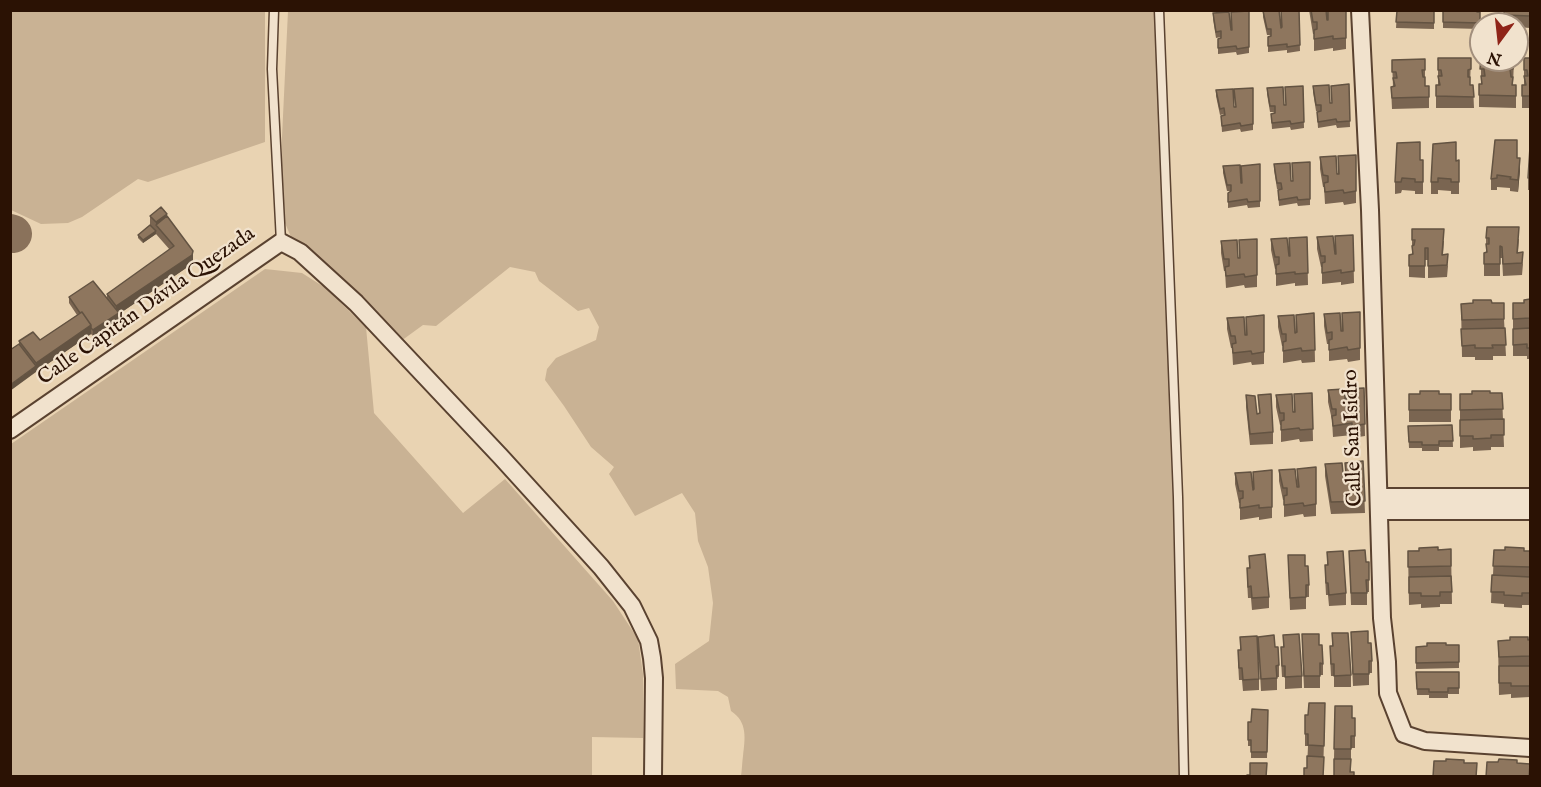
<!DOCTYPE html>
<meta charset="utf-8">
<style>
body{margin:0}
#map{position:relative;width:1541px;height:787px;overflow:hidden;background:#e9d3b2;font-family:"IM FELL English",serif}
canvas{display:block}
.frame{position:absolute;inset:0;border:12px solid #2b1204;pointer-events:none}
.north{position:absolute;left:1469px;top:12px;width:60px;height:60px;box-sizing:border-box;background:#f1e2cd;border:2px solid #a28f7d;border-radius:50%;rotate:195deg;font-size:16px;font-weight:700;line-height:24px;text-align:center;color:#2b1204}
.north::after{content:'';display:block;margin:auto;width:21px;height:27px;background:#8f2418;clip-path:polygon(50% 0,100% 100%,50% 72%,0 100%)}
</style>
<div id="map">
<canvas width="1541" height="787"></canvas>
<div class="frame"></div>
<div class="north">N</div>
</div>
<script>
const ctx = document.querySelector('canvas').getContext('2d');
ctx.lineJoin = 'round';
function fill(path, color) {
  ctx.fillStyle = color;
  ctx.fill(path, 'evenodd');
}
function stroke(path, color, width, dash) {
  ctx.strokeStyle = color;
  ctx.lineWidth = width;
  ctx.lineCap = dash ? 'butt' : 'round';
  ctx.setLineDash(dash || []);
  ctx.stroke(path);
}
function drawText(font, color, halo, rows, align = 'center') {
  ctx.font = font + ' "IM FELL English",serif';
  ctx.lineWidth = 4.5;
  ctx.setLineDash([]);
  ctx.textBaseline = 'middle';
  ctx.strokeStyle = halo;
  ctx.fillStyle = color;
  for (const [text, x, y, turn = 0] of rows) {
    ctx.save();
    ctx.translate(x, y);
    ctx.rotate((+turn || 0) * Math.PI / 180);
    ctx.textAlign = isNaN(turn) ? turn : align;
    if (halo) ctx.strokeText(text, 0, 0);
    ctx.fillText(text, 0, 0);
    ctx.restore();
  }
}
fill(new Path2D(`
 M11 10 265 11V142L148 182 138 179 82 217 68 223 41 224 11 210Z
 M288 11H1159L1184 776H741C742 770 742 763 743 756 745 739 748 722 731 711L728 697 718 691 676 689 675 664 709 641 713 603 708 567 698 541 695 513 682 493 635 516 609 474 614 467 591 447 564 406 545 380 547 369 556 358 596 340 599 327 589 308 578 311 539 281 535 272 510 267 436 326 423 325 401 341 353 288 320 259 291 237 282 216V137Z
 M265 269 302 273 324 287 366 327 374 413 463 513 505 479 613 601 638 639 643 674V738L592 737V776H11V444Z`), '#c9b294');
stroke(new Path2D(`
 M10 233 13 234`), '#8a725b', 38);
const lane = new Path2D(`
 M274 10 272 69 281 242
 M1159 10 1178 497 1184 776`);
const street = new Path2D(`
 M1360 10 1370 210 1382 618 1387 662 1388 693 1404 734 1425 741 1530 748
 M10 430 281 242 300 252 356 303 501 457 601 567 632 606 649 641 652 658 654 678 653 776
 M1379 497H1530
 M1379 511H1530`);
stroke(lane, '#5a4230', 11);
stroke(street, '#5a4230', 20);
stroke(lane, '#f1e2cd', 8);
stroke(street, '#f1e2cd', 16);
fill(new Path2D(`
 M1281 10H1299L1300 51 1287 53V50L1268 52V37L1271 35H1267L1263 17V11L1281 28H1282Z
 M1309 10H1326L1327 20V10H1346V49L1333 51V48L1314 51V34H1313Z
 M1504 10H1530V28L1517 27V24H1504Z
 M1249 11V53L1237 55 1236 52 1218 54V39L1221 37 1216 38 1213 19V13L1231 30Z
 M1397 11H1434V29L1396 28Z
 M1443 11 1480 12V29L1443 28Z
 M1438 58H1471L1470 85H1473L1474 108H1436V85H1438Z
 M1481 58 1514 60 1513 85H1516V108L1479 107V84H1481Z
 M1530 58V108H1522V85H1524V70Z
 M1425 59V86L1429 97V108L1392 109 1391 87H1393L1392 60Z
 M1349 84 1350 127 1337 128 1336 125 1318 128 1317 112 1321 111H1316L1313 92V86L1330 103H1332L1331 86Z
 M1303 86 1304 128 1291 130 1290 127 1272 129 1271 114 1275 112H1270L1267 94V88L1284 105H1286L1285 87Z
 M1253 88V130L1241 132 1240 129 1222 132 1221 116 1224 114 1220 115 1216 96V90L1234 107H1235Z
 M1530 147V190H1528V178Z
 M1356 155V203L1344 205 1343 202 1325 204 1324 187H1323L1320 169V157L1338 174V156Z
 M1517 158 1520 170 1518 192 1510 191V188L1497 187V190H1491V179Z
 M1423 160V194H1415V191L1402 190 1401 193 1395 194V182Z
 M1459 160V194H1451V191L1438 190V194H1431V182L1456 161Z
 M1310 162V205L1298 206 1297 203 1279 206 1278 190 1281 189H1277L1274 170V164L1291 181H1292Z
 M1260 164V207L1248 208 1247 205 1228 208V193L1231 191H1227L1223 173V166L1241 183H1242L1241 166Z
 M150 216H167L193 260 192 264 119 314V319L93 336 91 334 36 372 19 344V341L40 340 77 315 69 303V297L107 298V294L170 250 156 234 143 243 138 238V235L150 225Z
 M1353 235 1354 283 1341 285V282L1322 284V267H1321L1317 249V237L1335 254V236Z
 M1307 237 1308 285 1295 286V283L1276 286V269H1275L1271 250V239L1290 256 1289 238Z
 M1486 238 1519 239 1518 253 1523 264 1522 275 1503 276 1502 258H1500V276H1484V253L1486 252Z
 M1257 239V287L1245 288 1244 285 1226 288 1225 271H1224L1221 253V241L1239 258V240Z
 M1412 240 1444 241 1443 255 1448 266 1447 277 1428 278V260H1425V278L1409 277V255L1412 254Z
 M1530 299V359H1527V356H1513V303H1524Z
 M1492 303 1504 319 1506 356H1493V360H1475V357H1462L1461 304Z
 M1360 312V360L1348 362 1347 359 1329 361V344H1327L1324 326V314L1341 331 1342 313Z
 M1314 313 1315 362 1302 363 1301 360 1283 363V346H1282L1278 327V316L1295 333 1296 315Z
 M1264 315V364L1252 365 1251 362 1233 365 1232 348H1231L1227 329V318L1245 335 1246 317Z
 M1364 388 1365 436 1352 438V435L1333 437 1332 420 1328 402V390L1346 407V389Z
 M1312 393 1313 441 1300 442 1299 439 1281 442V425H1280L1276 407V395L1294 412V394Z
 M1502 393 1504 447H1491V450L1473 451V447L1460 448V394Z
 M1409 394H1451V422H1409Z
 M1246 395 1257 414H1259L1258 395 1273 432V444L1250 445 1246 407Z
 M1452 425 1453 447H1439V451H1422V448H1409L1408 426Z
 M1363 461 1365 513 1331 514 1325 476V464L1344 483H1346L1345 463Z
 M1316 467V516L1304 517 1303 514 1284 517V500H1283L1279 481V470L1297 487V469Z
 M1272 470V518L1259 520V517L1240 520V503H1239L1235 484V473L1253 490V472Z
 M1451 549 1452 604H1440V607L1421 608V604L1409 605 1408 551Z
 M1494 550 1530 551V605H1522V608L1504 607V604L1491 603 1492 575H1493Z
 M1349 551 1366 562 1369 580V592H1367V605H1351Z
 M1327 552 1346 593V605L1329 606 1328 595H1326L1325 576V565H1327Z
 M1288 555 1305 566 1309 585V597H1306V609L1290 610Z
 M1249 556 1269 597V608L1252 610 1251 598H1248L1247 580V568H1249Z
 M1332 633 1351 675V687H1334V676H1331L1330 657V646H1332Z
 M1283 635 1302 676V688L1285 689V677H1282L1281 659V647H1283Z
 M1240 637 1259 679V690L1243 691 1242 680H1239L1238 661V650H1240Z
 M1258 637 1275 647 1279 665V677H1277V690L1261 691Z
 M1530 639V697L1511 698V694L1499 695 1498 641Z
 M1368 643 1372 661V673H1369V685L1353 686 1351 644Z
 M1319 645 1323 664V675H1320V688H1304L1302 646Z
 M1459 645V668L1416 669V647Z
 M1416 672H1459V694H1448V698H1429V695H1417Z
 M1325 703 1323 777 1307 768 1308 746H1305V734L1308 715Z
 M1335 706 1352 718H1355V748H1351V772L1354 777 1334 759Z
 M1268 710 1267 758H1251V746H1248V740L1251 722Z`), '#7a6551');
fill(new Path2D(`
 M1520 158V170L1518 192V180Z
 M167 214V225H156V222Z
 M156 231V234L143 243V240Z
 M193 251V260L192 264 119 314V319L93 336V330L116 314V306Z
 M91 325V334L36 372V363Z
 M36 366V372L10 391V385Z`), '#635342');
const building = new Path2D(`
 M1279 10 1281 28 1282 27 1281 10H1299L1300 45 1287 47V44L1268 46V37L1271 36V29H1267L1263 11Z
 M1311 10H1326L1327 20H1328V10H1346V38L1333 39V36L1314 39V30L1317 29V22H1313Z
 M1430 10V11H1434V23L1396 22 1397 11Z
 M1447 10H1477V12H1480V23L1443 22V11Z
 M1504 10H1530V16L1504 15Z
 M1249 11V47L1237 49 1236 46 1218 48V39L1221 38V31L1216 32 1213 13 1229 12 1231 30H1232L1231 12Z
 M1438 58H1471V69L1468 70V77H1470V85H1473L1474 97 1436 96V85H1440L1438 76H1442L1441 70H1438Z
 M1481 58V60H1514L1513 69H1510L1511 77H1513L1512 85H1516V96L1479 95V84H1482L1481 76H1485L1484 69H1480Z
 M1524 58H1530V96H1522V85H1526L1524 76H1528L1527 70H1524Z
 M1425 59V70H1422L1423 77H1425V86H1429V97L1392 98 1391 87 1395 86 1393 78H1397L1396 72H1392V60Z
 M1349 84 1350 121 1337 122 1336 119 1318 122 1317 112 1321 111V105H1316L1313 86 1329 85 1330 103H1332L1331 86Z
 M1303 86 1304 122 1291 124 1290 121 1272 123 1271 114 1275 113V106H1270L1267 88 1283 87 1284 105H1286L1285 87Z
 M1253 88V124L1241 126 1240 123 1222 126 1221 116 1225 115 1224 108 1220 109 1216 90 1233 89 1234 107H1236L1234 89Z
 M1495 140H1517V158H1520L1518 180 1510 179 1511 177 1497 175V178L1491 179Z
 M1420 142V160H1423V182H1415V179L1402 178 1401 182H1395L1397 143Z
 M1456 142V161L1459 160V182H1451V179L1438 178V182H1431L1433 144Z
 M1530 147V178H1528Z
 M1356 155V191L1344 193 1343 190 1325 192 1324 183 1328 182V176L1323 175 1320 157 1336 156 1337 174H1339L1338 156Z
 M1310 162V199L1298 200 1297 197 1279 200 1278 190 1282 189 1281 183H1277L1274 164 1290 163 1291 181H1293L1292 163Z
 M1260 164V201L1248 202 1247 199 1228 202V193L1231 191V185H1227L1223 166 1240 165 1241 183H1242L1241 166Z
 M161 207 167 214 156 222 150 216Z
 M167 216 193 251 192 255 116 306 107 294 174 246 156 225Z
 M150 225 156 231 143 240 138 235Z
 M1487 227H1519L1517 253 1523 252 1522 263 1503 264 1502 247 1500 246V264H1484V253L1487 252 1486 244H1489V238H1486Z
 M1412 229H1444L1442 255 1448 254 1447 265 1428 266V248H1425V266H1409V255L1413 254 1412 246 1414 245 1415 240H1412Z
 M1353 235 1354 271 1341 273V270L1322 273V263L1325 262V256H1321L1317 237 1333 236 1335 254H1336L1335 236Z
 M1307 237 1308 273 1295 274V272L1276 274V265L1279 264V257H1275L1271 239 1287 238 1289 256H1290L1289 238Z
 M1257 239V275L1245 277 1244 274 1226 276 1225 267 1229 266V259H1224L1221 241 1237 240 1238 258H1240L1239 240Z
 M93 281 119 313 93 330 91 328V325L82 312 80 313 69 297Z
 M1530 299V318L1513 319V303H1524V300Z
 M1473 300H1491L1492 303H1504V319L1462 320 1461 304 1473 303Z
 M82 312 91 325 36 363 19 341 33 332 40 340Z
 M1360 312V348L1348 350 1347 347 1329 350V340L1332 339V332L1327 333 1324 314 1340 313 1341 331H1343L1342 313Z
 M1314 313 1315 350 1302 351 1301 348 1283 351V342L1286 341V334H1282L1278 316 1294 315 1295 333 1297 332 1296 315Z
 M1264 315V352L1252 354 1251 351 1233 353 1232 344 1236 343 1235 336H1231L1227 318 1244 317 1245 335H1247L1246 317Z
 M1505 328 1506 345H1492L1493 348H1475V345L1462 346 1461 329Z
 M1530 328V348H1527V344L1513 345V329Z
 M19 344 36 366 10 385V350Z
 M1364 388 1365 424 1352 426V423L1333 426 1332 416 1336 415V409H1332L1328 390 1344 389 1346 407H1347L1346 389Z
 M1420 391H1439V394H1451V410H1409V394H1420Z
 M1472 391H1490V393H1502L1503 409 1460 410V394H1472Z
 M1312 393 1313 429 1300 430 1299 428 1281 430V421L1284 420V413H1280L1276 395 1292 394 1293 412H1295L1294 394Z
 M1271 394 1273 432 1250 434 1246 395 1255 396 1257 414 1260 413 1258 395Z
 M1504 419V435H1491V438L1473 439V436H1460V420Z
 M1452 425 1453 441H1439V445H1422V442H1409L1408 426Z
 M1363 461 1365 501 1331 502 1325 464 1342 463 1344 483H1347L1345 463Z
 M1316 467V504L1304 506 1303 503 1284 505V496L1287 495V488H1283L1279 470 1295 469 1297 487H1299L1297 469Z
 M1272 470V507L1259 508V505L1240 508V499L1243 498V491H1239L1235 473 1251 472 1253 490 1254 489 1253 472Z
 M1438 547V550L1451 549V566L1408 567V551H1419V548Z
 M1505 547 1524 548V551H1530V567L1493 566 1494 550H1505Z
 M1365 550 1366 562H1369V580H1366L1367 593H1351L1349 551Z
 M1343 551 1346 593 1329 595 1328 583H1326L1325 565H1328L1327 552Z
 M1265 554 1269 597 1252 598 1251 586 1248 587 1247 568H1250L1249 556Z
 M1288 555H1305V566H1308L1309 585H1306V597L1290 598Z
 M1492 575 1530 577V593H1522V596L1504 595V592H1491Z
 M1451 576 1452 592H1440V596H1421V593H1409V577Z
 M1368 631V643H1371L1372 661H1369V674H1353L1351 632Z
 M1332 633H1348L1351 675 1334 676V664H1331L1330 646H1333Z
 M1299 634 1302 676 1285 677V666H1282L1281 647H1284L1283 635Z
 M1302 634H1319V645H1322L1323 664 1320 663V676H1304Z
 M1274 635 1275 647H1278L1279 665 1276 666 1277 678 1261 679 1258 637Z
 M1257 636 1259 679 1243 680 1242 668H1239L1238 650H1241L1240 637Z
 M1510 637H1528V640L1530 639V656L1499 657 1498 641 1510 640Z
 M1427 643H1446V645H1459V662L1416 663V647L1427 646Z
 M1499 666H1530V686H1511V683H1499Z
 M1416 672H1459V688H1448V692H1429V689H1417Z
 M1309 703H1325L1324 746 1308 745V734H1305V715H1308Z
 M1335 706H1352V718H1355V736H1351V749H1334Z
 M1252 709 1268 710 1267 752H1251V740H1248V722H1251Z
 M1307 756 1324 757 1323 777H1304V768H1307Z
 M1334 759H1351L1350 772H1354V777H1334Z
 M1446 759 1464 760V763H1477L1476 777H1433L1434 761H1446Z
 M1499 759 1517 760V763L1530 764 1529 777H1486L1487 762H1498Z
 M1250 763H1267L1266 777H1247V775H1250Z`);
fill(building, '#8e765e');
stroke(building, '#635342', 1.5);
drawText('21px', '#2b1204', '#f1e2cd', [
 ["Calle Capitán Dávila Quezada",147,307,-35],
 ["Calle San Isidro",1354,438,-92]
]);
</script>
